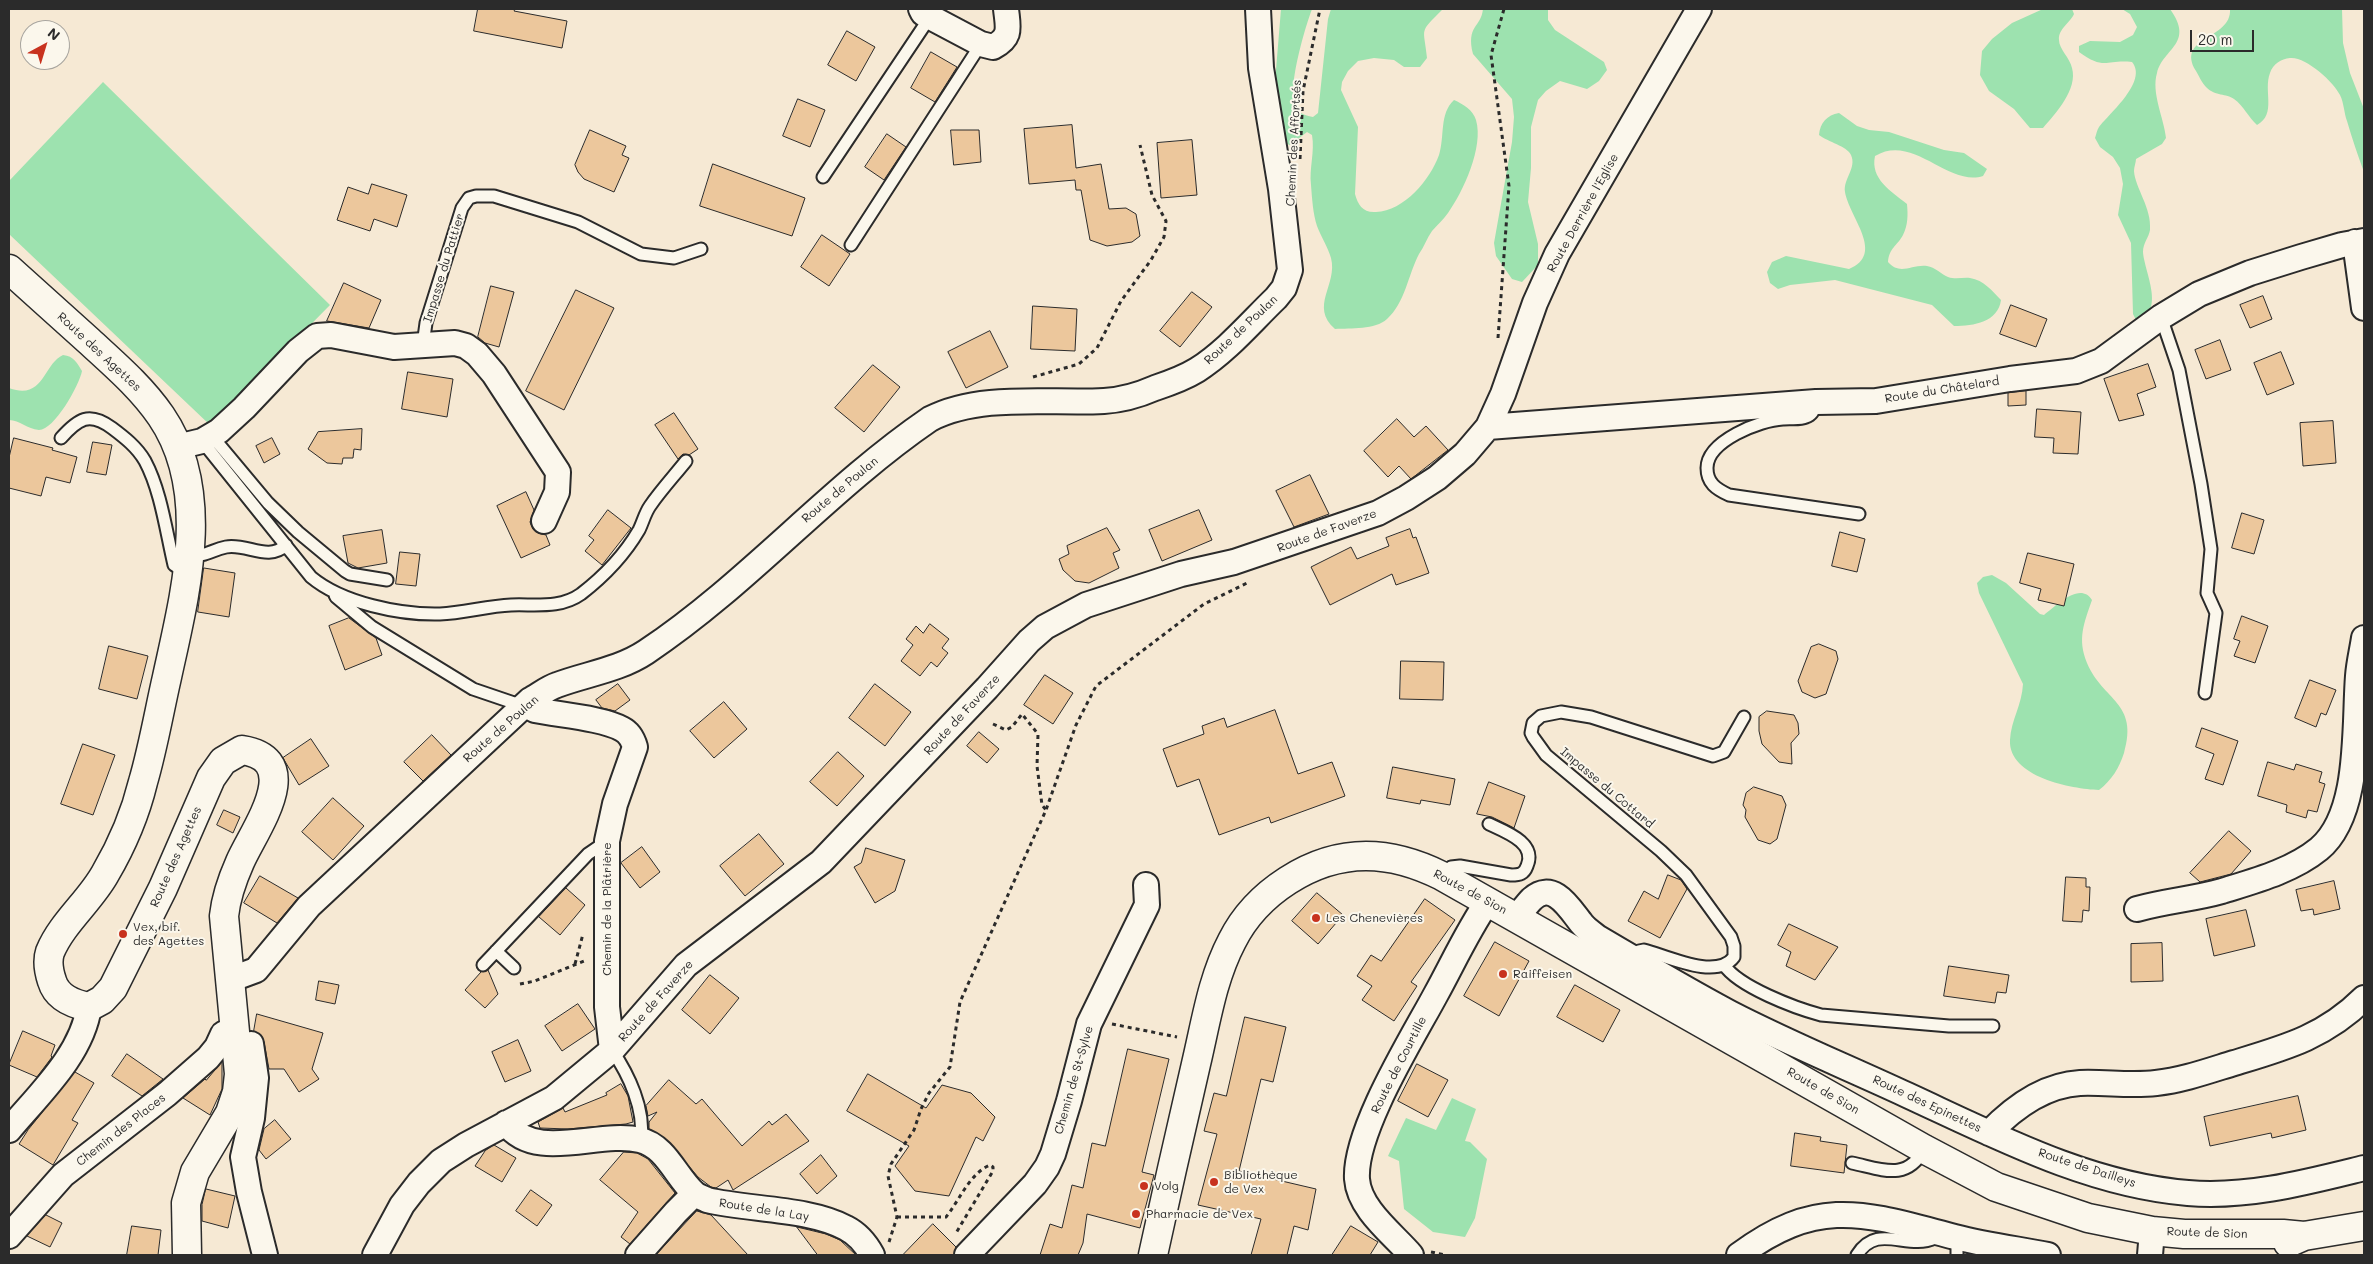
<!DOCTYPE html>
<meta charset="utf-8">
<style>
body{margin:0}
#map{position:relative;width:2373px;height:1264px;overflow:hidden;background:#f6e9d4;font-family:Mali,sans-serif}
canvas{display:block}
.frame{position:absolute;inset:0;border:10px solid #2b2b2b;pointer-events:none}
.north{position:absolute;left:20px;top:20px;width:50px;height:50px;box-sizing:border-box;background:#fbf7ec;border:1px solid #a8a59f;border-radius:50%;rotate:39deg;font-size:14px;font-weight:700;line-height:20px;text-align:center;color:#2b2b2b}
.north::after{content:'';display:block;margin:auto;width:18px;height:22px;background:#c8321e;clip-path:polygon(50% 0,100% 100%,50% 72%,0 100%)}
.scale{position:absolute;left:2190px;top:30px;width:64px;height:22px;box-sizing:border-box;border:2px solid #2b2b2b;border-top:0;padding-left:6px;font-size:15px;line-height:18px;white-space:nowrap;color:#2b2b2b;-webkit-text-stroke:4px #fbf7ec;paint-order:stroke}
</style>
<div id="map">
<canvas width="2373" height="1264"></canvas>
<div class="frame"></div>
<div class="north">N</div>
<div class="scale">20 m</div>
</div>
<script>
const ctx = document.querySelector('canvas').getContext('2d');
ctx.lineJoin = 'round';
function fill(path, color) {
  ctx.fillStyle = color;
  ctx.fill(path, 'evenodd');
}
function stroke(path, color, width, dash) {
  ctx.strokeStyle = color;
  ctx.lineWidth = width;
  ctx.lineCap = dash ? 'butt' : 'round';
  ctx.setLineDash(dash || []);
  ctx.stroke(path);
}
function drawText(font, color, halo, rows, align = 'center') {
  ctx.font = font + ' Mali,sans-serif';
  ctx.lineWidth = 4;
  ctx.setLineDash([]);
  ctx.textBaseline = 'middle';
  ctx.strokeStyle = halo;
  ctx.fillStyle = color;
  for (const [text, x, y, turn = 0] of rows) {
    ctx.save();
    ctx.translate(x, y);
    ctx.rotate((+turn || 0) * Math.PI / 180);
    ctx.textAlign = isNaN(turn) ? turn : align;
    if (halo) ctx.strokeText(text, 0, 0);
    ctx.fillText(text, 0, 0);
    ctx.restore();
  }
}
fill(new Path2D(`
 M1281 9H1312C1305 28 1286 91 1296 108 1300 114 1307 116 1313 117L1318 113 1328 19 1331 9H1443C1418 34 1424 26 1427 58L1420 67H1404L1394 60 1374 58 1358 61 1348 71 1342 82 1341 90 1358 127 1355 194C1358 205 1363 213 1376 212 1404 211 1430 180 1439 155 1445 136 1439 114 1454 100 1463 104 1473 110 1476 120 1484 147 1463 192 1448 213 1443 220 1437 225 1432 231 1427 238 1424 247 1419 254 1408 275 1405 303 1387 319 1375 330 1351 328 1335 329 1309 306 1338 285 1331 258 1328 247 1321 237 1317 226 1313 214 1312 198 1311 185 1309 168 1315 152 1312 135L1307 132 1290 145 1284 143 1281 136 1282 114 1275 82Z
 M1483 9H1548V20L1555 30 1604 62 1607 70 1599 81 1587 89 1560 81 1546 91 1538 100 1531 127V168L1528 202 1538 244V265L1522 282 1512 279 1496 256 1494 243 1512 142 1514 117 1512 99 1473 54C1466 25 1481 28 1483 9Z
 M2043 9H2072L2074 14C2070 23 2058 29 2059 40 2059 49 2070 58 2072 68 2078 89 2056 113 2043 128H2030L2014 109 1989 91 1980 75 1982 51 1992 39 2012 23Z
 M2122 9H2170C2195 44 2163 48 2157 73 2151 93 2164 118 2166 138L2162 144 2136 159C2136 162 2134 167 2134 171 2135 188 2152 208 2150 230 2149 237 2143 243 2143 252 2144 271 2167 313 2136 320L2133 314 2131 243 2118 215 2123 184 2120 168 2113 157 2100 147 2095 138C2096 135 2097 130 2099 127 2110 113 2148 81 2132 62 2106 59 2105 71 2079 52V46L2090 41 2120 42 2133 35 2137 27 2130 14Z
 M2230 9H2342L2343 43 2350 73 2364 109V172C2358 156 2352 138 2347 121 2344 113 2344 103 2340 95 2334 82 2305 56 2290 58 2281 59 2273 64 2270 73 2263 91 2277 114 2257 125 2248 117 2244 106 2234 99 2226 93 2216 97 2206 87 2202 83 2199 76 2196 71 2175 36 2232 40 2230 9Z
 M103 82 330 305 211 426 9 234V181Z
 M1839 113 1857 126 1869 130 1889 132 1944 150 1964 153 1987 169 1983 176C1948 187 1913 133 1875 156 1870 179 1891 191 1907 204 1908 215 1908 225 1903 235 1897 246 1889 248 1888 262 1900 276 1912 264 1927 266 1935 267 1941 274 1948 277 1956 280 1963 277 1970 278 1984 280 1992 291 2001 300 1998 322 1974 326 1954 326L1932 305 1835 280 1790 285 1778 289 1770 283 1767 272 1772 262 1786 256 1849 269C1886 254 1849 217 1845 192 1843 179 1857 168 1851 155 1847 146 1828 142 1819 135 1820 123 1827 115 1839 113Z
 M63 355C74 356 77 363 82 371 79 386 54 430 39 430 27 429 20 420 9 420V388C44 401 43 364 63 355Z
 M1992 575 2006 583 2040 614 2044 615C2056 606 2080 581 2092 600 2084 623 2077 639 2087 663 2103 701 2139 702 2124 753 2119 768 2112 780 2099 790 2072 789 2008 777 2010 740 2011 720 2022 705 2023 684L1979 593 1977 583 1983 577Z
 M1452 1098 1476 1109 1465 1141 1470 1142 1487 1159 1475 1218 1465 1237 1433 1232 1404 1209 1399 1161 1388 1156 1406 1118 1436 1130Z`), '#9de2af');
const building = new Path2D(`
 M478 9H515L514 11 567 21 562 48 474 31Z
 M847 31 875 47 856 81 828 65Z
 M931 52 957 67 935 102 911 88Z
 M798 99 825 110 810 147 783 136Z
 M1072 125 1076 168 1101 164 1109 209 1126 208 1136 214 1140 236 1132 242 1107 246 1090 240 1081 190H1076L1075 180 1029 184 1024 129Z
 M590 130 626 146 622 155 629 158 614 192 584 179 578 172 575 165Z
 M951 130H979L981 162 954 165Z
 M887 134 906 147 884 180 865 167Z
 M1192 140 1197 195 1161 198 1157 143Z
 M713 164 805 198 792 236 700 206Z
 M372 184 407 195 397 227 374 219 370 231 337 220 348 187 368 194Z
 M822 235 850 254 829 286 801 267Z
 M344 283 381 300 369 328 327 321Z
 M491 286 514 292 499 347 485 343 478 337Z
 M576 290 614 308 564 410 526 391Z
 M1192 292 1212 307 1180 347 1160 331Z
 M2263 296 2272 319 2250 328 2240 305Z
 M2011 305 2047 319 2036 347 2000 334Z
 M1033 306 1077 309 1075 351 1031 349Z
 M990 331 1008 367 966 388 948 352Z
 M2220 340 2231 370 2206 379 2195 350Z
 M2281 352 2294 384 2267 395 2254 363Z
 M2148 364 2156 387 2137 394 2144 415 2119 421 2104 379Z
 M873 365 900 387 864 432 835 408Z
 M408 372 453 379 447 417 402 409Z
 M2026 391V405L2008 406V393Z
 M2037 409 2081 412 2078 454 2053 453 2054 438 2035 437Z
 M674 413 698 449 689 455 683 454 678 459 655 425Z
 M1397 419 1414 437 1426 426 1448 450 1411 479 1399 466 1388 477 1364 451Z
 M2333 421 2336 463 2303 466 2300 423Z
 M362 429 361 450 354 449 353 458H343L342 464 327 463 308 449 318 432Z
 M14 438 53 448 52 450 77 457 70 483 46 477 41 496 9 488V458Z
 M272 438 280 454 264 463 256 446Z
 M93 442 112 445 106 475 87 472Z
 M1310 475 1329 514 1294 527 1276 491Z
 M526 492 534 510 530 522 533 529 538 533 546 535 550 545 521 558 497 506Z
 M608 510 631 528 602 565 585 551 594 540 589 536Z
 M1199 510 1212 540 1162 561 1149 530Z
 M2242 513 2264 520 2254 554 2232 548Z
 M1107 528 1120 550 1113 553 1119 568 1089 583 1075 581 1063 570 1059 559 1069 554 1067 546Z
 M1410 529 1413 538 1416 537 1429 573 1396 585 1392 574 1330 605 1311 567 1351 547 1357 559 1389 546 1386 538Z
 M382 530 387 563 358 568 348 563 343 536Z
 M1840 532 1865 539 1857 572 1832 566Z
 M400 552 420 554 416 586 396 584Z
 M2028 553 2074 564 2064 606 2038 600 2041 589 2020 583Z
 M204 568 235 573 229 617 198 612Z
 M2242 616 2268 626 2255 663 2234 656 2240 641 2234 639Z
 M349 618 376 638 382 655 345 670 329 626Z
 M930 624 949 639 942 648 948 653 937 667 931 662 920 676 901 661 913 645 906 639 916 626 923 633Z
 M1819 644 1836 651 1838 659 1826 694 1815 698 1802 692 1798 681 1811 647Z
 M109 646 148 656 137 699 99 689Z
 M1401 661 1444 662 1443 700 1400 699Z
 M1045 675 1073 693 1053 724 1024 705Z
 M2310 680 2336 690 2326 715 2321 713 2316 727 2295 718Z
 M618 684 630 700 615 711 602 708 596 700Z
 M875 684 911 712 885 746 849 718Z
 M724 702 747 729 714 758 690 731Z
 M1275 710 1298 774 1332 762 1345 796 1271 823 1269 817 1219 835 1199 779 1177 787 1163 749 1204 734 1202 726 1224 718 1227 727Z
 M1767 711 1794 715 1798 723 1799 734 1791 743 1792 764 1779 762 1762 744 1759 731V717Z
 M2202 728 2238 741 2223 785 2205 779 2214 754 2196 747Z
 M979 732 999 749 987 763 967 746Z
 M432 735 451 755 423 781 404 762Z
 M311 739 329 766 299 785 283 758Z
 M83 744 115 755 93 815 61 804Z
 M838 752 864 776 837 806 810 782Z
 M2268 762 2294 770 2296 764 2322 772 2319 782 2325 784 2317 812 2308 810 2306 818 2286 812 2287 805 2258 796Z
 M1393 767 1455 779 1450 805 1421 800 1420 804 1387 798Z
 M1489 782 1525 796 1514 828 1492 817 1477 814Z
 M1754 787 1782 796 1786 805 1777 839 1770 844 1758 840 1745 817 1746 810 1743 805 1746 793Z
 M333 798 364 826 333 860 302 832Z
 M224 810 240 817 233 833 217 825Z
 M2229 831 2251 851 2231 874 2200 882 2190 873Z
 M759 834 784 864 745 896 720 866Z
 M642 847 660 872 640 888 621 863Z
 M866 848 905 860 895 891 875 903 854 867 861 863Z
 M1668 875 1681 880 1687 889 1660 938 1628 921 1644 891 1658 899Z
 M260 876 298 898 277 923 244 903Z
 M2066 877 2086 878V887H2090L2089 911 2083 910 2082 922 2063 921Z
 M2334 881 2340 909 2314 915 2313 909 2301 911 2296 890Z
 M566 888 585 905 560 935 539 917Z
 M1317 893 1343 915 1318 944 1292 921Z
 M1425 899 1455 920 1411 982 1417 986 1394 1021 1362 1000 1372 986 1357 976 1371 955 1381 961Z
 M2246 910 2255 946 2214 956 2206 919Z
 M1789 924 1838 947 1815 980 1786 966 1791 952 1778 945Z
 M1495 942 1529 961 1499 1016 1464 996Z
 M2162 943 2163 981 2131 982V944Z
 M1949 966 2009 975 2006 993 1997 992 1995 1003 1944 996Z
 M488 970 498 994 485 1008 465 990 481 972Z
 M710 975 739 998 710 1034 682 1010Z
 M319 981 339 985 335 1004 316 1000Z
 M1575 985 1620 1010 1603 1042 1557 1017Z
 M578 1004 595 1029 562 1051 545 1026Z
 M257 1014 323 1033 312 1069 319 1079 299 1092 284 1069H269L264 1042 261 1035 254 1031Z
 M1245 1017 1286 1027 1273 1082 1261 1079 1239 1171 1316 1189 1308 1230 1294 1226 1287 1255H1251L1261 1219 1198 1205 1217 1134 1204 1131 1214 1093 1226 1096Z
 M23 1031 55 1045 51 1056 52 1057 37 1077 9 1065Z
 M518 1040 531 1071 505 1082 492 1052Z
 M1128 1049 1169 1059 1142 1172 1154 1175 1140 1228 1087 1214 1083 1243 1078 1255H1040L1050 1224 1062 1228 1072 1185 1083 1188 1092 1143 1105 1146Z
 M127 1054 163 1079 142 1096 112 1076Z
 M222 1062V1089L210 1115 183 1098 205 1079 206 1080Z
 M1417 1064 1448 1080 1428 1117 1398 1101Z
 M75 1072 94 1083 72 1120 78 1123 53 1165 19 1144 28 1130Z
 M868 1074 926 1108 942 1085 971 1093 995 1117 983 1141 976 1137 949 1196 915 1191 895 1166 909 1146 847 1111Z
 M669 1080 696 1104 702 1099 742 1146 769 1121 772 1125 786 1114 809 1141 733 1190 728 1180 716 1188 711 1187 698 1177 666 1139 649 1129V1122L657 1112 648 1116 646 1106Z
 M621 1084 628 1096 633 1122 626 1124 568 1129 540 1128 538 1122 563 1108 565 1112 607 1095 606 1093Z
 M2298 1096 2306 1130 2272 1138 2271 1133 2210 1146 2204 1117Z
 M275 1120 291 1139 266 1159 259 1150 264 1129Z
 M1795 1133 1821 1137 1820 1141 1847 1145 1844 1173 1791 1166Z
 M494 1145 516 1158 502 1182 475 1166 485 1151Z
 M624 1152 637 1153 648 1159 675 1193 630 1244 621 1237 638 1212 600 1180Z
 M821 1155 837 1176 817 1194 800 1174Z
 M206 1189 235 1196 228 1228 202 1221V1205Z
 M531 1190 552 1205 537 1226 516 1211Z
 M697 1211 711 1215 748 1255H656Z
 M46 1215 62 1223 50 1247 27 1236Z
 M933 1224 956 1247 954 1255H903Z
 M132 1226 161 1230 158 1255H127Z
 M1351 1226 1378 1242 1370 1255H1332Z
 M797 1227 826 1234 840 1240 856 1255H818Z`);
fill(building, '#ecc79c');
stroke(building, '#2b2b2b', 1);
const lane = new Path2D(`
 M823 177 930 17
 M851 245 981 44
 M2161 317 2179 370 2201 484 2211 549 2207 593 2216 613 2205 693
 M423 345 426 323 462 208 469 198 476 196H494L578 222 641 254 674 258 701 249
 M1816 402C1815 409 1813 415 1806 417 1799 420 1791 418 1783 419 1760 420 1707 441 1707 468 1707 483 1716 489 1729 495L1859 514
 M212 436 268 503 298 532 345 571 350 574 387 580
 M61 438C78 419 89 411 112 428 124 437 137 447 145 461 161 491 166 531 174 565L186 573
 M202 441 311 577C342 603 400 615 440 614 464 613 487 606 511 605 535 604 560 609 581 594 603 577 625 554 639 530 643 522 645 513 650 506 661 490 674 476 686 461
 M189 555C206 557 211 550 226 547 247 543 268 562 286 545
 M335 595 336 597 372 627 473 689 523 706
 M1443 875 1451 867 1460 866 1511 875C1520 875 1524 874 1527 866 1537 843 1506 832 1489 824
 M496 951 514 968
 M1632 958 1639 951 1644 950C1665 955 1716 981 1734 957V946L1731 937 1686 875 1661 851 1546 755 1533 737 1531 733 1533 723 1541 716 1561 712 1591 717 1713 756 1724 752 1744 717
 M483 965 588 854 607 841
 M1724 965C1739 987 1795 1008 1821 1015L1949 1026H1993
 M612 1050C629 1075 645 1109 641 1140
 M1852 1163C1881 1169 1907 1182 1924 1149
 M1857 1255C1877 1222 1907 1251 1935 1238L1936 1234
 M1957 1255V1237`);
const street = new Path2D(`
 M921 9 923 13 930 17 981 44 993 47C1012 37 1008 28 1006 9
 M2355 242 2364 308
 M1488 427 1816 402 1876 401 2010 379 2076 371 2101 361 2161 317 2199 294 2250 273 2301 257 2342 245 2364 241
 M177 447 202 441 219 431 244 408 298 351 317 336 331 335 394 347 455 343 466 346 477 354 494 374 558 472 557 492 544 521
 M525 705 535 710C559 715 602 718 622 729 630 733 633 740 635 747L615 804 607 841V1007L612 1050
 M2137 909C2165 901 2194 899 2222 891 2254 881 2292 871 2319 849 2361 814 2354 726 2358 676 2359 663 2362 651 2364 638
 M1517 917C1522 911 1527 904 1532 899 1554 879 1571 911 1582 924 1586 929 1592 933 1597 937 1641 963 1685 989 1730 1013 1788 1043 1849 1068 1907 1095 1996 1136 2089 1185 2188 1193 2248 1198 2307 1182 2364 1168
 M229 980 256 970 309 906 530 700C539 695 548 688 557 685 586 674 619 670 646 652 748 584 829 488 930 419 980 393 1049 404 1104 401 1121 400 1139 395 1155 388 1170 383 1184 378 1197 370 1227 351 1251 322 1276 298L1284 288 1290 270 1281 189 1261 68 1258 9
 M251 1044 256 1078 252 1118 243 1157 249 1192 265 1255
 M506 1123C536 1163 598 1130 640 1140 666 1146 676 1177 694 1193 697 1196 703 1198 707 1200 749 1210 809 1208 846 1228 858 1234 866 1244 872 1255
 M9 1130C39 1094 82 1055 89 1007
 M1989 1133C2013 1108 2044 1085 2080 1083 2106 1082 2131 1086 2156 1083 2183 1080 2208 1071 2234 1063 2284 1048 2325 1037 2364 998
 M9 1236 63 1175 167 1094 208 1058 217 1047 223 1034 235 1028
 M375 1255 402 1205 419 1183 441 1161 466 1145 554 1098 612 1050 686 965 821 862 987 688 1029 641 1045 627 1086 605 1181 574 1234 562 1378 513 1406 498 1437 478 1465 454 1488 427 1503 394 1535 303 1557 254 1699 9
 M638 1255 676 1212 694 1194
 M967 1255 1035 1184 1047 1167 1053 1154 1069 1101 1089 1024 1147 905 1146 885
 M1411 1255C1393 1234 1359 1209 1357 1179 1354 1131 1413 1037 1436 994 1453 963 1468 930 1488 901
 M1739 1255C1820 1195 1866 1214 1955 1237 1986 1245 2017 1249 2048 1255
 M2150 1255 2152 1231`);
const secondary = new Path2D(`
 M9 269C36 293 62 317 89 341 115 365 141 387 161 416 213 492 185 594 167 677 159 712 153 748 143 782 135 815 122 845 105 874 90 901 62 923 50 952 47 961 49 972 52 981 57 998 73 1004 89 1007L102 1000 113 988 163 888 211 778 223 761 242 750C307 760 254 830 240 862 232 880 226 897 224 916L239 1074 237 1092 230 1113 195 1172 186 1203 187 1255
 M2288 1243 2304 1236 2364 1226
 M1153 1255C1167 1191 1181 1128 1196 1064 1206 1022 1212 979 1232 941 1256 893 1312 856 1366 856 1393 856 1418 864 1442 876L1924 1149 1996 1187 2088 1218 2152 1231 2184 1234H2283L2304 1236`);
stroke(lane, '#2b2b2b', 15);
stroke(street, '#2b2b2b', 28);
stroke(secondary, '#2b2b2b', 31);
stroke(new Path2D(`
 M1300 159 1303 91 1320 9
 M1498 338 1509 186 1491 55 1504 9
 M1033 377 1079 364 1097 348 1121 301 1151 260 1164 237 1166 221 1152 195 1140 145
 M993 724 1006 730 1012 727 1022 714 1038 734 1037 766 1042 805 1046 810
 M575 964 583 934
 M520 984 535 981 584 961
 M1112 1024 1177 1037
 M897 1217H946C959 1201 970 1173 990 1165L993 1167V1171L956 1233
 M889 1242 897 1217 888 1176 891 1164 914 1130 921 1109 929 1093 950 1067 960 1002 1046 810 1076 725 1096 686 1204 604 1249 582
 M1431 1252 1445 1255`), '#2b2b2b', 3, [4, 4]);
stroke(lane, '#fbf7ec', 11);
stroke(street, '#fbf7ec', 24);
stroke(secondary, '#fbf7ec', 28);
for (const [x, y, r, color] of [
 [1316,918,5,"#c8321e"],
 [123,934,5,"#c8321e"],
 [1503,974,5,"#c8321e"],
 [1214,1182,5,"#c8321e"],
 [1144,1186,5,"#c8321e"],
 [1136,1214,5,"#c8321e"]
]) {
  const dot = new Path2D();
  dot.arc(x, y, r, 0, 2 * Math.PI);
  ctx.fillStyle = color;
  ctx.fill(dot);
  stroke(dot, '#fbf7ec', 2);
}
drawText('12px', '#2b2b2b', '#fbf7ec', [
 ["Chemin des Affortsés",1294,143,-87],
 ["Route Derrière l'Eglise",1583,213,-61],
 ["Impasse du Pattier",444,268,-73],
 ["Route de Poulan",1241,330,-43],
 ["Route des Agettes",99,352,43],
 ["Route du Châtelard",1942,390,-9],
 ["Route de Poulan",840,490,-40],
 ["Route de Faverze",1327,531,-20],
 ["Route de Faverze",962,715,-47],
 ["Route de Poulan",501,729,-41],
 ["Impasse du Cottard",1607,788,40],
 ["Route des Agettes",176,857,-66],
 ["Route de Sion",1470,892,28],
 ["Chemin de la Plâtrière",607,909,-90],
 ["Route de Faverze",656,1001,-48],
 ["Route de Courtille",1399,1065,-63],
 ["Chemin de St-Sylve",1074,1080,-74],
 ["Route de Sion",1823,1091,30],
 ["Route des Epinettes",1927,1104,25],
 ["Chemin des Places",121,1130,-38],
 ["Route de Dailleys",2087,1168,18],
 ["Route de la Lay",764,1210,9],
 ["Route de Sion",2207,1233,2]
]);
drawText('12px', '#2b2b2b', '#fbf7ec', [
 ["Les Chenevières",1326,918],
 ["Vex, bif.",133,927],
 ["des Agettes",133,941],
 ["Raiffeisen",1513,974],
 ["Bibliothèque",1224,1175],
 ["de Vex",1224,1189],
 ["Volg",1154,1186],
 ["Pharmacie de Vex",1146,1214]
], 'left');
</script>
